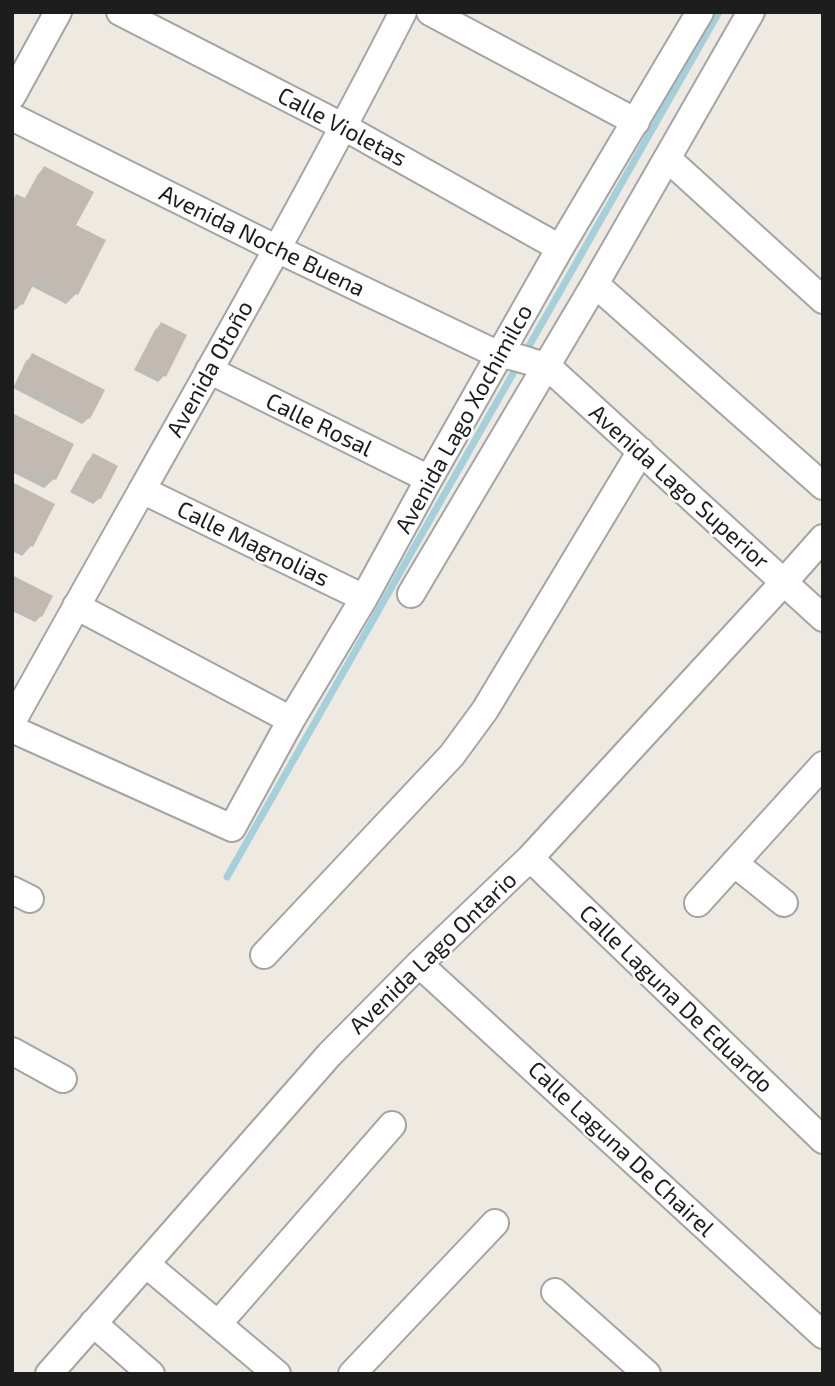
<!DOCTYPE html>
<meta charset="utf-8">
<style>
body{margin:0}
#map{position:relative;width:835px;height:1386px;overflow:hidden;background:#eeeae2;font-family:"Exo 2",sans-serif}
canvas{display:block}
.frame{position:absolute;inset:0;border:14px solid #1d1d1d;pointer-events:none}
</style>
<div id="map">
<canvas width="835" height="1386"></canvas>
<div class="frame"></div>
</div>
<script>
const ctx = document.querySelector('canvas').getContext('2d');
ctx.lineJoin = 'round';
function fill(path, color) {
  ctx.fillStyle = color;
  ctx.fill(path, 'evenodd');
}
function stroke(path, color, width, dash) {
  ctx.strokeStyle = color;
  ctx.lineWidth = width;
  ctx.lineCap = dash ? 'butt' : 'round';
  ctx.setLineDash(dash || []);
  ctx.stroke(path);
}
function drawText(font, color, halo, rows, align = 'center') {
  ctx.font = font + ' "Exo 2",sans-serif';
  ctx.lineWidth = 5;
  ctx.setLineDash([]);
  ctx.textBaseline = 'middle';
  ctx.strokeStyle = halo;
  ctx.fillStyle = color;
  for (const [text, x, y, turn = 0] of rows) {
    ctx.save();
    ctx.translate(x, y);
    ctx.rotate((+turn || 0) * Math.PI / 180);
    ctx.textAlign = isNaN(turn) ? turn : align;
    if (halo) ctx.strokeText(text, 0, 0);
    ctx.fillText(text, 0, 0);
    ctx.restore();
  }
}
fill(new Path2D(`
 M44 168 74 225 76 294 66 304 31 286 22 304 15 310 12 309V200L16 196 24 200 38 174Z
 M161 324 185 336 164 376 158 382 134 370 155 330Z
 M33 355 89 418 82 424 13 388 26 361Z
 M12 415 54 479 44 488 12 472Z
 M93 455 100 498 93 504 70 492 87 462Z
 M12 484 31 546 22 556 12 551Z
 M12 577 41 616 35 622 12 611Z`), '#0003');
stroke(new Path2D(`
 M525 353 719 12
 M227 877 519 363`), '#a3d0db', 7);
fill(new Path2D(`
 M44 166 94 192 76 225 106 240 78 295 38 275 23 305 12 299V201L16 194 27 199Z
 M161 322 187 335 166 377 139 363Z
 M32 353 105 390 90 419 18 381Z
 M12 413 74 444 56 480 12 457Z
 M93 453 118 466 101 499 76 486Z
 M12 482 55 504 33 547 12 537Z
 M12 575 53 596 42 617 12 601Z`), '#c2b9b2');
const minor = new Path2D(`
 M120 12 344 127 560 248
 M430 12 636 122
 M12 96 58 12
 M12 117 277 249 499 355C517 355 530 363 547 366L823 618
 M668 159 823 300
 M595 284 823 486
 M209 370 429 479
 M142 490 364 598
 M411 594 595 284 751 12
 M76 606 291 720
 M12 722C143 485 280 253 403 12
 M12 729 232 828 291 720 364 598 429 479 560 248 700 12
 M530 858 823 1140
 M734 863 784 903
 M12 890 30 899
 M698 903 823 765
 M264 955 452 755 485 710 641 451
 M419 964 823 1335
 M12 1051 63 1079
 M146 1264 277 1374
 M555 1292 647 1374
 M93 1323 151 1374
 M218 1324 392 1125
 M49 1374 329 1055 419 964 530 858 784 582 823 538
 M352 1374 495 1223`);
stroke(minor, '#a4a4a4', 30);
stroke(minor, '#fff', 26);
drawText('23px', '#1d1d1d', '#fff', [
 ["Calle Violetas",342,127,28],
 ["Avenida Noche Buena",262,241,26],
 ["Avenida Otoño",210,369,-61],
 ["Avenida Lago Xochimilco",464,419,-61],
 ["Calle Rosal",319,425,26],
 ["Avenida Lago Superior",679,487,42],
 ["Calle Magnolias",253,544,26],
 ["Avenida Lago Ontario",433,953,-44],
 ["Calle Laguna De Eduardo",676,999,44],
 ["Calle Laguna De Chairel",621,1149,43]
]);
</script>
